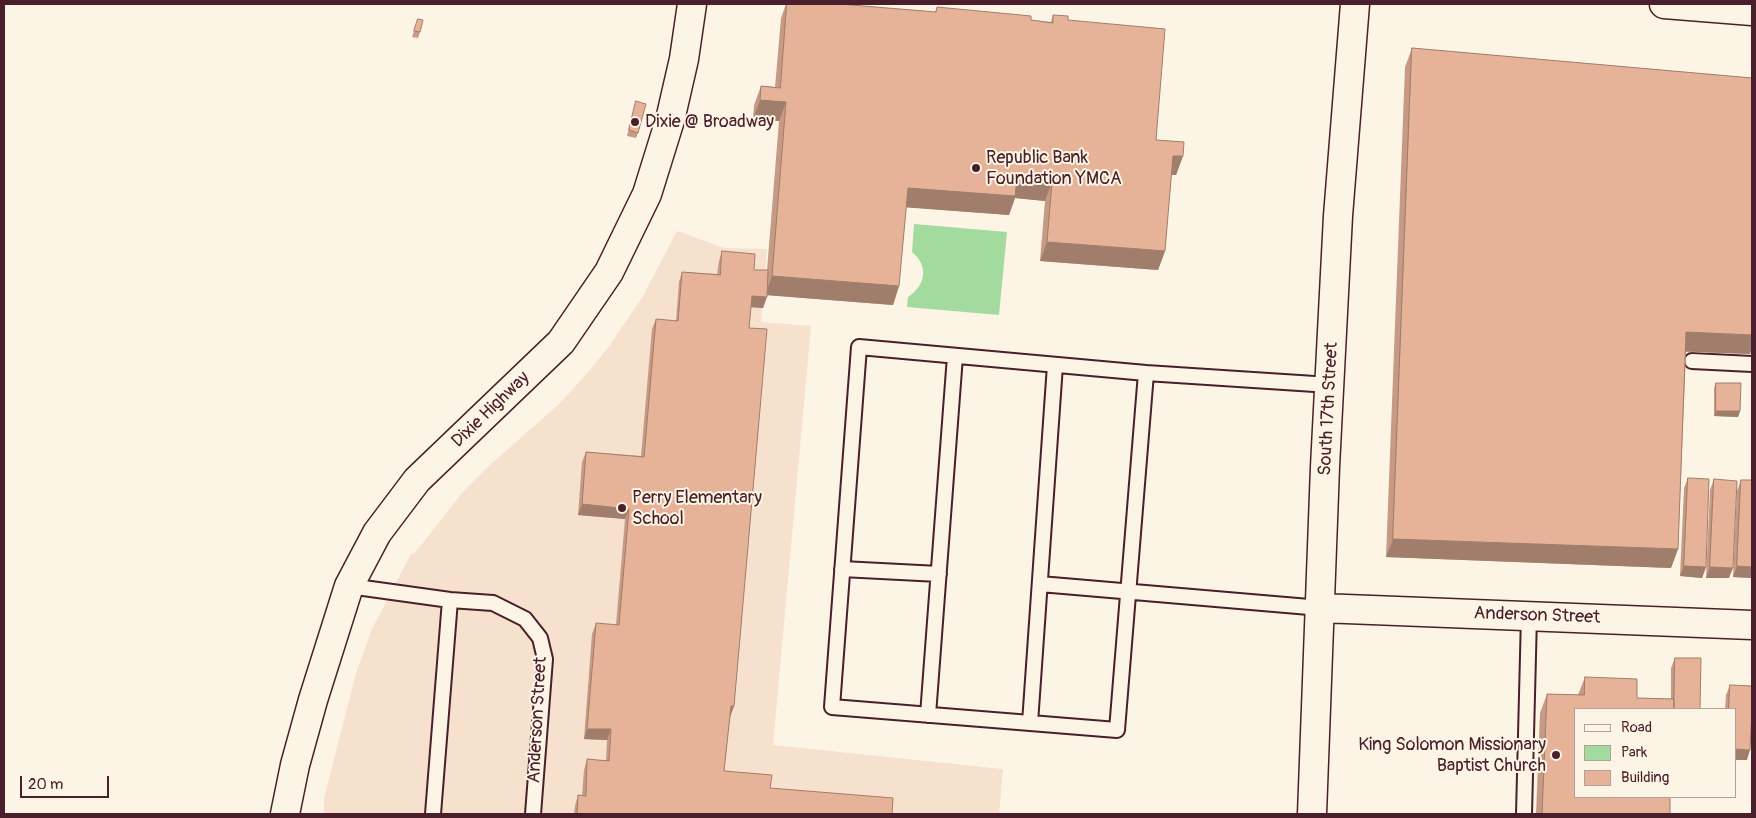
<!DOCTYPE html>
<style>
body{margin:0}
#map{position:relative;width:1756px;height:818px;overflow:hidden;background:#fcf5e5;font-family:Pangolin,sans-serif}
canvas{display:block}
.frame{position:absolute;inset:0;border:5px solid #4a1f2b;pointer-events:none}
.legend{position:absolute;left:1574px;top:708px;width:162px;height:90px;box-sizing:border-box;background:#fcf5e5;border:1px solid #b59f9b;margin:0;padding:6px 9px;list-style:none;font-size:15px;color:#4a1f2b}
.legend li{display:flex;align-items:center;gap:10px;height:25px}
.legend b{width:25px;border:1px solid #b59f9b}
.scale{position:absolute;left:20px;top:776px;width:89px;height:22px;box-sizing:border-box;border:2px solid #4a1f2b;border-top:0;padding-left:6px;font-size:15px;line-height:18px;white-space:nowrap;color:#4a1f2b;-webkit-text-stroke:4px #fcf5e5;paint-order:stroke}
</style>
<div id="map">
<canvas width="1756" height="818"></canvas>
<div class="frame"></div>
<ul class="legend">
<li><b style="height:6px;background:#fcf5e5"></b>Road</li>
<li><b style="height:14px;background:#a3db9f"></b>Park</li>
<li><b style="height:14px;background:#e6b399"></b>Building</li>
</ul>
<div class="scale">20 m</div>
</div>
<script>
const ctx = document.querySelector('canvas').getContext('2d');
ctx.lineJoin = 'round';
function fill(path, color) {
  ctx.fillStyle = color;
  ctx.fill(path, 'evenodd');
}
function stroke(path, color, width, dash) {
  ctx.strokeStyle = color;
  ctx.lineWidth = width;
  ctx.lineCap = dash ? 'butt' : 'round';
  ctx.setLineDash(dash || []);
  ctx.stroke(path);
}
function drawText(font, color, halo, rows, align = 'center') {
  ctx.font = font + ' Pangolin,sans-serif';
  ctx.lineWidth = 4;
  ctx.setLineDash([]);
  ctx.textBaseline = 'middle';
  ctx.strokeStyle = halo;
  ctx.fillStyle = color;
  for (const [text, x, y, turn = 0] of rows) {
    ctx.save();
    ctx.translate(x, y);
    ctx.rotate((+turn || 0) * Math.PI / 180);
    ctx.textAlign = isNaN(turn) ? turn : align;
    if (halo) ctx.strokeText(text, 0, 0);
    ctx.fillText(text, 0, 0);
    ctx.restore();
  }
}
fill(new Path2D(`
 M677 231 724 248 767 249 761 322 811 326 773 745 1003 769 999 814H324V798L356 673 372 629 411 554 415 553 462 493 490 465 559 404 590 370 610 345 643 296Z`), '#f5e1ce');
fill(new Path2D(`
 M914 224 1007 232 999 315 907 307 908 297C926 285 929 266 912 252Z`), '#a3db9f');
const lane = new Path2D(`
 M859 347 1146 373 1117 730 832 707Z
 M1692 361 1752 364
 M1146 373 1330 385
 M842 569 939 574
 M1040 584 1321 608
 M349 586 450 600 493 603 525 619 540 638 545 659 533 814
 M928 715 955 356
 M1030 723 1055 365
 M433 814 450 600
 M1524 814 1529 616`);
const street = new Path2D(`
 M1321 608 1752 625
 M1312 814 1325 467 1338 216 1355 4`);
const secondary = new Path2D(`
 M285 814 295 765 313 700 349 586 377 533 417 480 561 342 609 272 647 194 670 120 684 59 692 4`);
const primary = new Path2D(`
 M1664 4 1752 11`);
stroke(lane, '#4a1f2b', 18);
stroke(street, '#4a1f2b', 31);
stroke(secondary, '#4a1f2b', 31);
stroke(primary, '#4a1f2b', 31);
stroke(lane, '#fcf5e5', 14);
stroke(street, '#fcf5e5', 28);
stroke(secondary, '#fcf5e5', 28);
stroke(primary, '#fcf5e5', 28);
fill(new Path2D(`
 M786 4H839L935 12 937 7 1031 20 1051 22 1053 15 1068 20 1156 140 1183 156 1176 175H1171L1165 251 1158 270 1040 261 1045 201 1015 198 1009 215 906 207 899 286 893 305 767 295 763 308 751 307 749 328 734 706 730 717 724 771 770 788 892 814H574L575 806 578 795 582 796 584 770 587 759 606 761 607 740 584 739 592 634 596 623 616 625 625 519 578 515 582 462 586 452 641 456 652 329 656 319 676 321 679 282 682 272 717 274 719 261 722 251 754 270H767L779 121 753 119 754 105 761 86 775 87 781 18Z
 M418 19 420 32 418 38 412 37Z
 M1412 48 1752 78V348L1750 354 1686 352 1678 549 1671 568 1386 557 1405 67Z
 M636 101 638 133 636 138 627 136Z
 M1716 383 1740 411 1738 417 1714 416V388Z
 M1688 478 1706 567 1702 578 1680 576 1684 488Z
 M1714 479 1729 578H1706L1710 490Z
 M1741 480H1752V578L1733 577 1737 491Z
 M1675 658 1700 709H1575L1670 814H1536L1540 713 1547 694 1578 695 1585 677 1637 698 1671 699V668Z
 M1730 685 1747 760 1735 709H1725L1726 695Z`), '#c69a84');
fill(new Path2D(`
 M921 4H943L942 5Z
 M760 100 786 102 779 121 753 119Z
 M1173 156H1183L1176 175H1166Z
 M1017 179 1052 182 1045 201 1015 198 1009 215 901 207 908 188Z
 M1047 242 1165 251 1158 270 1040 261Z
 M772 276 899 286 893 305 765 295Z
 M752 296 767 297 763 308 748 307Z
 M1686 332 1752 335V348L1750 354 1679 351Z
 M1716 411H1740L1738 417 1714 416Z
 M582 504 629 509 625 519 578 515Z
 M1393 539 1678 549 1671 568 1386 557Z
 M1684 566 1706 567 1702 578 1680 576Z
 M1737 566 1752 567V578L1733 577Z
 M1710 567 1733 568 1729 578H1706Z
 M731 706H734L730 717H727Z
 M587 729H611L607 740 584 739Z
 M1735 749 1750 750 1747 760H1735Z`), '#a17d6b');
const building = new Path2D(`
 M787 4H839L936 12 937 7 1031 16V20L1053 23V15L1068 16V20L1165 29 1156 140 1184 142 1183 156H1173L1165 251 1047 242 1052 182 1017 179 1015 196 908 188 899 286 772 276 786 102 760 100 761 86 780 88Z
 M418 19 423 20 420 32 414 31Z
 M1412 48 1752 78V335L1686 332 1678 549 1393 539Z
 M636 101 646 104 638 133 629 130Z
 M722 251 755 254 754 270H768L767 297 752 296 749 328 767 329 734 706H731L724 771 772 775 770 788 893 798 892 814H577L578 795 586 796 587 759 609 761 611 729H587L596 623 619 625 629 509 582 504 586 452 644 457 656 319 678 321 682 272 720 275Z
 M1716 383H1741L1740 411H1716Z
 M1688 478 1709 479 1706 567 1684 566Z
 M1714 479 1737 481 1733 568 1710 567Z
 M1741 480H1752V567L1737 566Z
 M1675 658H1701L1700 709H1674Z
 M1585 677 1637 679V698L1674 699V709H1575V797H1670V814H1542L1547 694 1584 695Z
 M1730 685 1752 686V710L1750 750 1735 749V709H1729Z`);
fill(building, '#e6b399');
stroke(building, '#a17d6b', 1);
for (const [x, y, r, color] of [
 [635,122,5,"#4a1f2b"],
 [976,168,5,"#4a1f2b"],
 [622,508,5,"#4a1f2b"],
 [1556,755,5,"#4a1f2b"]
]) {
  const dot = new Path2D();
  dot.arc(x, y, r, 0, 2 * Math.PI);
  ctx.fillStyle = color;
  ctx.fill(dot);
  stroke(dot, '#fcf5e5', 2);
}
drawText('18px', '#4a1f2b', '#fcf5e5', [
 ["Dixie @ Broadway",645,122],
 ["Republic Bank",986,158],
 ["Foundation YMCA",986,179],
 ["Perry Elementary",632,498],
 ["School",632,519],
 ["King Solomon Missionary",1546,745,"right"],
 ["Baptist Church",1546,766,"right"]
], 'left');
drawText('18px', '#4a1f2b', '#fcf5e5', [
 ["South 17th Street",1329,409,-87],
 ["Dixie Highway",491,410,-44],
 ["Anderson Street",1537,616,2],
 ["Anderson Street",538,720,-87]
]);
</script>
